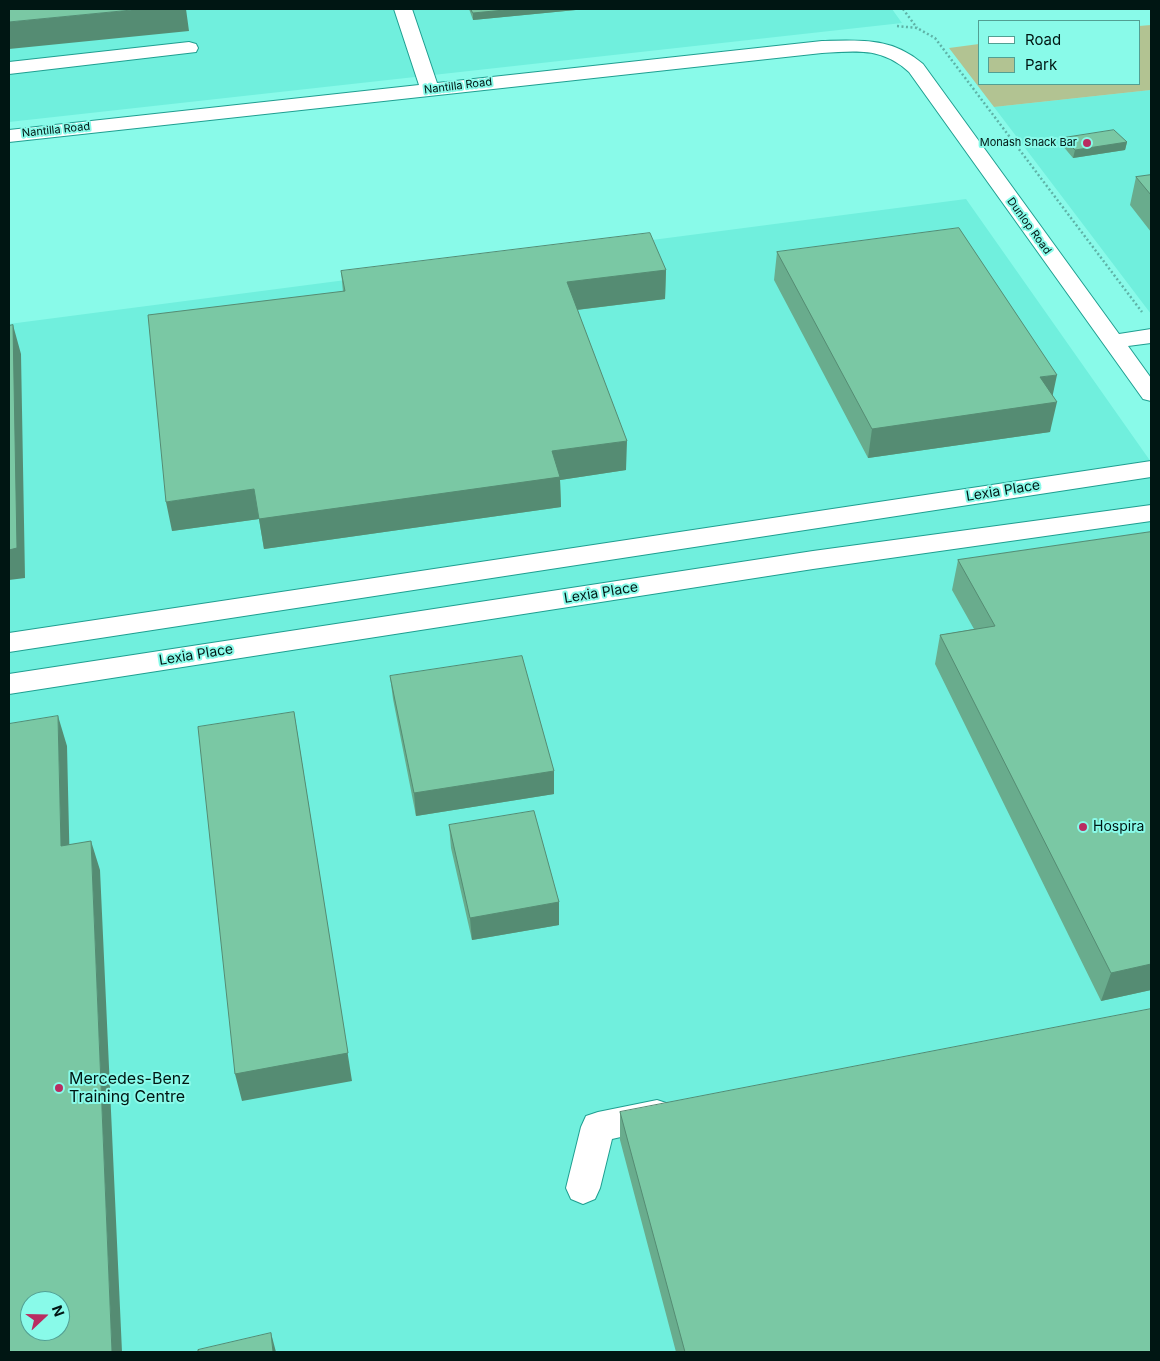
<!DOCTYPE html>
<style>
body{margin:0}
#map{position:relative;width:1160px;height:1361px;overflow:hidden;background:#89fae9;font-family:Inter,sans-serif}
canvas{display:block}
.frame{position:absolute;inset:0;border:10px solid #001613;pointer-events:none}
.legend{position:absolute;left:978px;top:20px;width:162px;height:65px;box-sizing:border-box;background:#89fae9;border:1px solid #529f93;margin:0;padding:6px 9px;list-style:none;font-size:15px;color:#001613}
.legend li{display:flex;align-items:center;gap:10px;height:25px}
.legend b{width:25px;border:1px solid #529f93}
.north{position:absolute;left:20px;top:1291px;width:50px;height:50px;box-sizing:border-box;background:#89fae9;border:1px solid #529f93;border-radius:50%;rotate:69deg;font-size:14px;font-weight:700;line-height:20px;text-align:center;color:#001613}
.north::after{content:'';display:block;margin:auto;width:18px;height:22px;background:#b92c61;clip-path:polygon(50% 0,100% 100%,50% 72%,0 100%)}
</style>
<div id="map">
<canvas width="1160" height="1361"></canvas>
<div class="frame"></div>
<ul class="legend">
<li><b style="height:6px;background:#fff"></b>Road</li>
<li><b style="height:14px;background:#b2c392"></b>Park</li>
</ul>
<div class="north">N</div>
</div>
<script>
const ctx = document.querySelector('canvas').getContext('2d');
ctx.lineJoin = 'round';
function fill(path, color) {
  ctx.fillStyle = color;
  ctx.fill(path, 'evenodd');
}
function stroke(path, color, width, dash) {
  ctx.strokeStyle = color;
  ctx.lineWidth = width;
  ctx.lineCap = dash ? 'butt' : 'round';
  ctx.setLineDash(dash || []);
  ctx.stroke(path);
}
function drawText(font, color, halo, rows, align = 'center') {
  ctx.font = font + ' Inter,sans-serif';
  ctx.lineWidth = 4;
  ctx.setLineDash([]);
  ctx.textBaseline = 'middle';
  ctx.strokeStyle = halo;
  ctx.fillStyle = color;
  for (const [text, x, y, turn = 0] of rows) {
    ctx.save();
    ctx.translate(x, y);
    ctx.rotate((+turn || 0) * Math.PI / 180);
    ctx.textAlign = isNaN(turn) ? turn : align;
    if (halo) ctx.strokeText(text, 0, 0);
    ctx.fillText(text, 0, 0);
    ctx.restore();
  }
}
fill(new Path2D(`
 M9 9H892L902 23 9 122Z
 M1151 90V314L994 107Z
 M966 199 1151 462V1352H9V324ZM30 1301H60V1331H30Z`), '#70efdd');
fill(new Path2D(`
 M1151 25V90L994 107 949 48 979 44V84H1139V26Z`), '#b2c392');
const minor = new Path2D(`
 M394 9H412L437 83 822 41C860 40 892 37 923 64L1119 334 1151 329V343L1128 346 1151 378V401L1143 399 909 72C882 47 856 51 822 53L9 142V130L419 85Z
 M189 42 196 44 198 48 196 52 9 74V62Z
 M1151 461V477L9 652V633Z
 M1151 505V521L813 569 9 694V674L813 551Z
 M657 1100 669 1104 674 1115 669 1126 612 1139 600 1188 595 1199 583 1204 571 1199 566 1188 581 1127 586 1116 598 1112Z`);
stroke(minor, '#1f9f91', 2);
stroke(new Path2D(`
 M903 9 917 28
 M897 26 917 28 935 38 1142 312`), '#5eb3a7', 2.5, [2, 2.5]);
fill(minor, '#fff');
fill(new Path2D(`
 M469 9H586L473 20Z
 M1063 138 1127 142 1125 150 1073 158 1062 145Z
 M1151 175V232L1130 205 1136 177Z
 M777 252 1053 396 1050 432 868 458 774 280Z
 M666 270 665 299 577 310 626 470 560 480 561 507 264 549 259 519 172 531 343 292 341 271Z
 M1151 532V990L1101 1001 935 664 940 635 974 629 952 590 958 560Z
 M390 676 554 771V794L416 816 393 699Z
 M449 825 559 902V925L472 940 451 848Z
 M620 1112 1151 1352H676L620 1140Z`), '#69ac8d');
fill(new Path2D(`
 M142 9H186L189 31 9 49V22Z
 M515 9H586L473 20V13Z
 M1127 142 1125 150 1073 158 1075 150Z
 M666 270 665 299 567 311V282Z
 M13 325 21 354 25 578 9 580Z
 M1057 375 1051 403 1057 402 1050 432 868 458 872 429 1040 377Z
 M627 441 626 470 560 480 561 507 264 549 259 519 552 451Z
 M254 489 259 519 172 531 166 502Z
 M294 712 352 1081 242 1101 235 1074Z
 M58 716 67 746 70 875 61 846Z
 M554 771V794L416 816 414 793Z
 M91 841 100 870 122 1352H112Z
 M559 902V925L472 940 470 918Z
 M1151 964V990L1101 1001 1111 973Z
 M271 1333 276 1352H273Z`), '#558c73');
const building = new Path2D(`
 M9 9H142L9 22Z
 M471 9H515L473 13Z
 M1114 130 1127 142 1075 150 1063 138Z
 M1151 175V195L1136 177Z
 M959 228 1057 375 1040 377 1057 402 872 429 777 252Z
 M650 233 666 270 567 282 627 441 552 451 560 477 259 519 254 489 166 502 148 315 345 291 341 271Z
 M13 325 17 548 9 550V326Z
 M1151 532V964L1111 973 940 635 995 626 958 560Z
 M522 656 554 771 414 793 390 676Z
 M294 712 348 1053 235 1074 198 727Z
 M58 716 61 846 91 841 112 1352H9V724ZM30 1301H60V1331H30Z
 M534 811 559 902 470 918 449 825Z
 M1151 1009V1352H685L620 1112Z
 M271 1333 273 1352H198V1350Z`);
fill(building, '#7ac8a4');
stroke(building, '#558c73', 1);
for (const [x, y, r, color] of [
 [1087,143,5,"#b92c61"],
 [1083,827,5,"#b92c61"],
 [59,1088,5,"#b92c61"]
]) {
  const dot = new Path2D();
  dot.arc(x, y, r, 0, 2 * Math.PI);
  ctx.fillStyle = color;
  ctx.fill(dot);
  stroke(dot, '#89fae9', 2);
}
drawText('11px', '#001613', '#89fae9', [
 ["Nantilla Road",458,86,-7],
 ["Nantilla Road",56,130,-6],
 ["Dunlop Road",1029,226,54]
]);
drawText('11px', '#001613', '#89fae9', [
 ["Monash Snack Bar",1077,143]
], 'right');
drawText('14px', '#001613', '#89fae9', [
 ["Lexia Place",1003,491,-9],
 ["Lexia Place",601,593,-9],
 ["Lexia Place",196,655,-9]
]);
drawText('14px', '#001613', '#89fae9', [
 ["Hospira",1093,827]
], 'left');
drawText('16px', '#001613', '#89fae9', [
 ["Mercedes-Benz",69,1079],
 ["Training Centre",69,1097]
], 'left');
</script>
